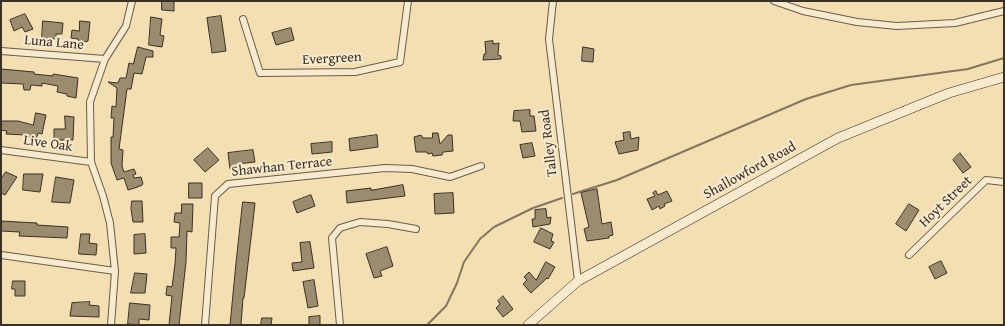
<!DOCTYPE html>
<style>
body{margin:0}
#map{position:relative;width:1005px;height:326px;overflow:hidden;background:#f4dfb3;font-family:"Gentium Book Plus",serif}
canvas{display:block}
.frame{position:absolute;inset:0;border:2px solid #3a3126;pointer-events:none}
</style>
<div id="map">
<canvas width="1005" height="326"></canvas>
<div class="frame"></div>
</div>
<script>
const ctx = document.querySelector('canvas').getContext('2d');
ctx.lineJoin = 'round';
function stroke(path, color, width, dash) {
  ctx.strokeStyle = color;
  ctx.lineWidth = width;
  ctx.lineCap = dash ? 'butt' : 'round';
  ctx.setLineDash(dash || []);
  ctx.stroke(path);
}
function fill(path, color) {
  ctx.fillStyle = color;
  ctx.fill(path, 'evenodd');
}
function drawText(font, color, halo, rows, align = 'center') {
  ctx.font = font + ' "Gentium Book Plus",serif';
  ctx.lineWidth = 4;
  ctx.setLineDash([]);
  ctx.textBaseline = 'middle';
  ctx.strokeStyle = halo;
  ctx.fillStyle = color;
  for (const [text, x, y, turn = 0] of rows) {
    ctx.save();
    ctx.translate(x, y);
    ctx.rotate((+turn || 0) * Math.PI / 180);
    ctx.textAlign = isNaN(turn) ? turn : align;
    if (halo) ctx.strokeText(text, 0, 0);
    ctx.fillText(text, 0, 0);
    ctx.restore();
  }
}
stroke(new Path2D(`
 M573 194 617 180 806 99 851 85 968 69 1004 58
 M427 325 446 306 457 283 464 262 480 239 494 227 533 208 562 198`), '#84765e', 2);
const building = new Path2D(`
 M162 1H174V11L162 10Z
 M25 14 33 29 25 32 22 27 14 31 10 20Z
 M221 16 226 51 212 53 207 18Z
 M151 17 162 19 160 35 164 36 162 47 149 45Z
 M43 21 63 23 62 34H56V39L42 38Z
 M80 21 90 22 88 41 85 42 79 41 78 39 71 38 72 30 79 31Z
 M291 28 294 40 276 45 272 33Z
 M493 41V44L499 43 498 55 501 56V59L483 60 484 54H486L485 42Z
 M138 47 153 51V57H146L142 74 134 73 131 89H127L119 149 123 150 122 166 124 172 134 169 136 174 133 175 134 178 141 177 143 184 141 186H138V187L128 190 124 178 117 180 111 163V137H113L114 118H111L112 106 116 107 117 88 108 82 118 83 120 78H126L129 63 133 64Z
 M583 47 594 49 593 62 582 61Z
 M1 69 34 72V74L53 76V74L78 78 76 98 67 96V94L57 92 58 86 42 83V86L31 85 30 90H24L23 84 1 83Z
 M530 110V116H534L536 131 522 132 520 121H513L514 111Z
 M36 113 46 115 42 134 38 133 36 139 26 136V135L6 134 7 131 1 130V121H18L33 125Z
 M65 116 74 117 73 140H54V129H65Z
 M630 132 631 139 639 137 638 150 619 154 615 142 624 140 623 133Z
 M433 133H438L440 144 448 135H452L453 151 443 152 442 155 433 156 432 153 428 154 427 152H416L414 137 421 135 423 138H432Z
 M377 135 378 147 350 151 349 139Z
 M332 142V152L312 154 311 144Z
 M532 143 535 156 523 158 520 145Z
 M208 148 219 160 205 172 194 160Z
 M253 150 255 162 237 164V168L230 169 228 153Z
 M960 153 971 167 963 173 953 160Z
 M6 172 17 177 5 195 1 193V179Z
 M24 174H43L40 192 23 190Z
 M56 177 74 180 70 203 52 202Z
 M189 183H202V198H189Z
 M403 185 405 196 347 203 346 191 371 188V190Z
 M597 189 602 224 611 222 613 235 609 236V238L587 241 584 229 589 227 581 193Z
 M656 191 658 195 667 191 672 201 664 204 665 206 660 209 659 206 652 210 647 199 655 196 653 193Z
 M453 193 454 213 435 214 434 194Z
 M311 195 315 206 297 213 293 202Z
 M132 201H142L143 222H133L131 209Z
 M243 202 255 203 253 221 244 298H243L241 325H230L236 263Z
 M182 204H193L192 232 187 231 186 262 179 325H169L172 296 166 295 167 286 172 287 175 264 176 248H171V237H179L180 223 174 222 175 213H181Z
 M909 204 919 210 906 231 896 224Z
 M546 209 547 218 551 217 550 224 533 227 532 219H535V210Z
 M1 221 37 223V225L68 227 67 238 19 236 20 232 1 231Z
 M541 228 553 234 551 241 554 242 550 249 534 242Z
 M81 234H90L89 243 97 244 96 255 79 254Z
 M145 234 146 253 134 254V235Z
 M310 242 314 268 293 271 292 263 302 262 300 243Z
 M387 247 393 266 380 271 382 276 374 278 366 254Z
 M941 261 947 273 935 279 929 267Z
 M546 262 555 267 548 279 547 278 531 293 523 284 527 280 524 277 529 272 536 280Z
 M135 273 147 274 145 293H131Z
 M314 280 318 306 308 308 303 282Z
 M13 281H25V296H15V289H12Z
 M503 296 513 309 503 317 496 308 500 304 498 301Z
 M90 302 89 305 99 306V317L70 316 72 303Z
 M130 303 150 305 149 320 139 319V325L128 324Z
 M320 316V325H309V317Z
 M262 318H272L271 325H261Z`);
fill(building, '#9b8b6f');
stroke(building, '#3a3126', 1);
const street = new Path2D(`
 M553 1 549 39 578 281
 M774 1 803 11 857 22 897 26 955 23 1004 11
 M243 19 260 73 355 72 400 62 408 1
 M1 51 105 59
 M1 150 91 162
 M1 255 115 271
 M909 255 986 180 1004 182
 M111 325 115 271 110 223 103 196 91 162 90 102 105 59 126 26 132 1
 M205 325 215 196 228 184 385 168 412 169 450 177 481 166
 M340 325 332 238 340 228 360 222 388 224 416 229`);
const secondary = new Path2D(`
 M528 325 578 281 838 138 949 93 1004 77`);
stroke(street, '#685c49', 8);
stroke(secondary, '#3a3126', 10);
stroke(street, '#f8eace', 6);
stroke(secondary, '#f8eace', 9);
drawText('14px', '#3a3126', '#f8eace', [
 ["Luna Lane",54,43,5],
 ["Evergreen",332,59,-3],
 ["Talley Road",549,143,-97],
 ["Live Oak",48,144,8],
 ["Shawhan Terrace",282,167,-6],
 ["Shallowford Road",750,171,-29],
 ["Hoyt Street",946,202,-44]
]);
</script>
